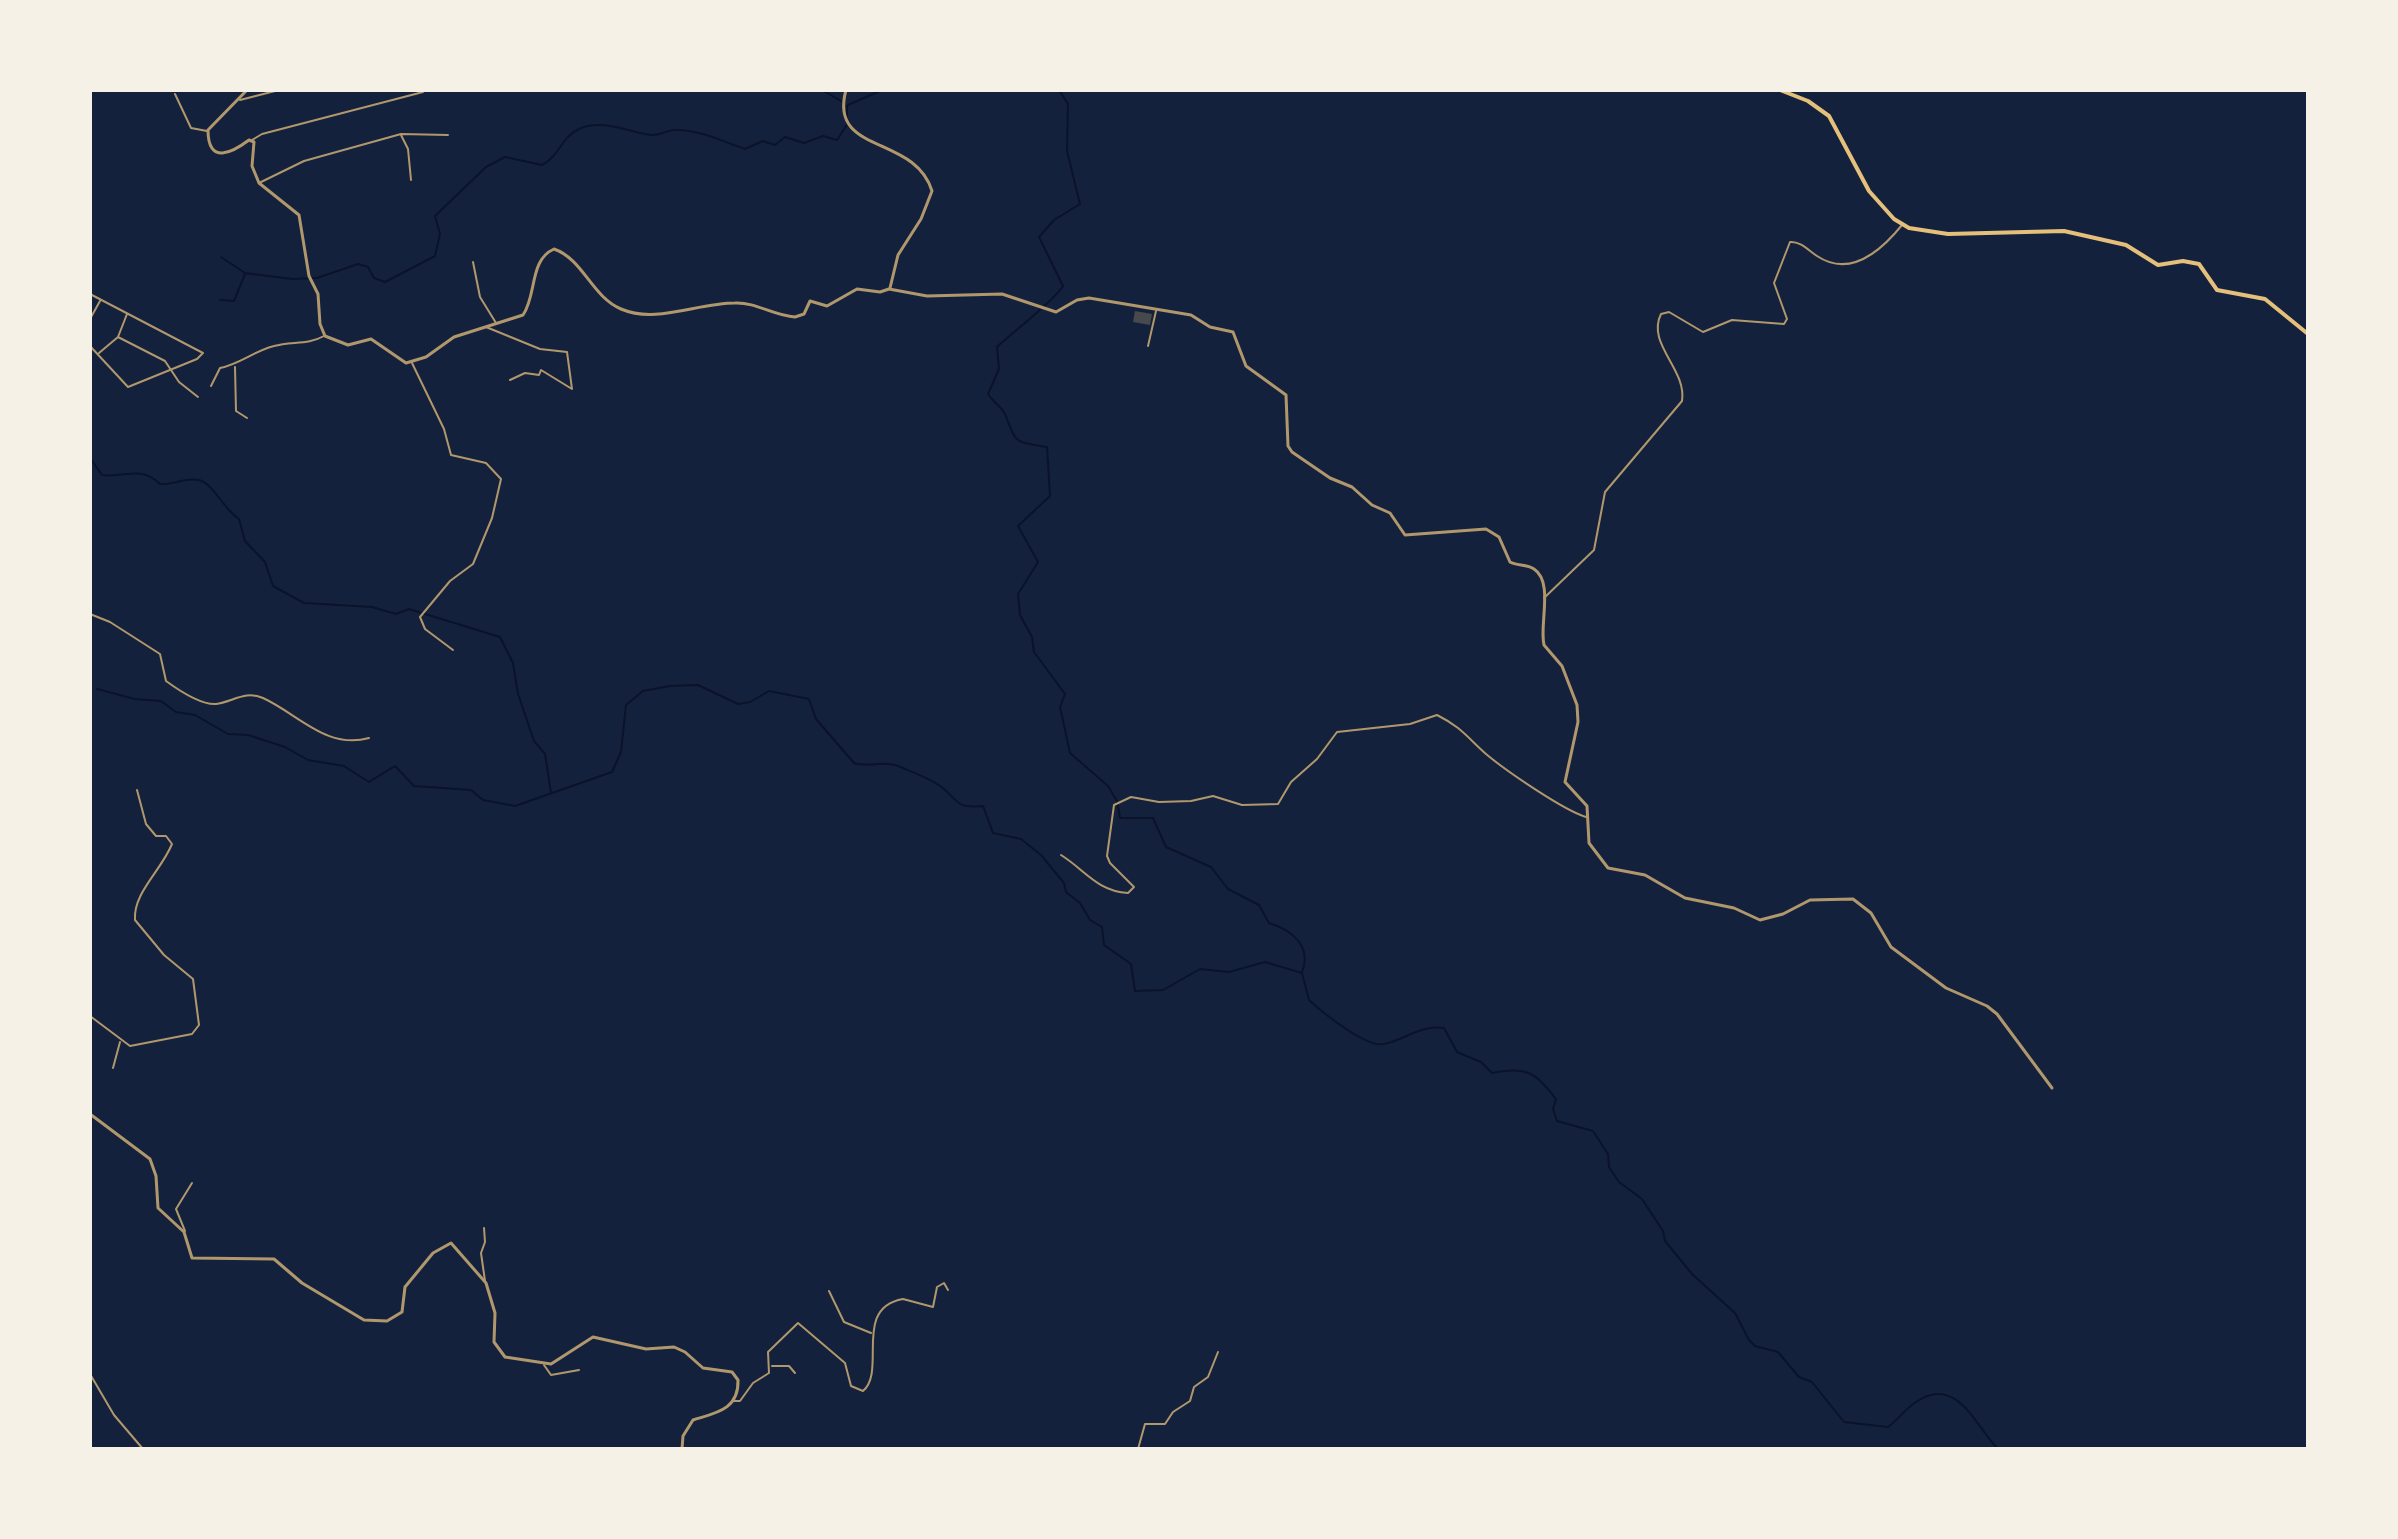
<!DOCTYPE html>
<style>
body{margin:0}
#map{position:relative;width:2398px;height:1539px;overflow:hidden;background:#14213d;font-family:Rubik,sans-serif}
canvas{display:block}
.frame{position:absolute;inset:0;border:92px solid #f6f1e7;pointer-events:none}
</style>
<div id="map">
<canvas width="2398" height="1539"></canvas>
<div class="frame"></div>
</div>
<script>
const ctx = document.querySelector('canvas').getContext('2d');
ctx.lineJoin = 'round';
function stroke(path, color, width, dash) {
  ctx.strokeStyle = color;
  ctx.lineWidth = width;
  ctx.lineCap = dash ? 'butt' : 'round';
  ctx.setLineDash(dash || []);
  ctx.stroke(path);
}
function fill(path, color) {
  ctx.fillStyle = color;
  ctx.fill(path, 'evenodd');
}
stroke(new Path2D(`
 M822 90 841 101
 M1059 90 1068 104 1067 151 1080 204 1054 220 1039 237 1063 286C1056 299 1012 333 997 347L999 369 988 394C992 401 1001 406 1005 414 1017 445 1013 441 1047 447L1050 496 1018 526 1038 562 1018 594 1020 615 1032 637 1034 652 1065 694 1060 707 1070 753 1108 786 1117 801 1120 818H1153L1166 847 1211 867 1228 889 1259 905 1269 923C1292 930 1312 946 1302 972
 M848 105 882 90
 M847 117V106
 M221 257 245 273 292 279 317 278 358 264 368 267 374 278 385 282 435 256 440 234 435 216 486 167 505 157 542 165C560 156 561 136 581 128 603 119 629 132 651 135 661 136 666 130 675 130 698 129 724 142 745 149L763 141 775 145 785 137 804 143 823 136 837 140 848 123
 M220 300 234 301 245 274
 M90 458 102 475C126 478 141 465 160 484 174 485 185 477 199 480 214 484 223 509 239 519L245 541 265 562 273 586 304 603 372 607 396 614 409 609 500 637 513 663 518 694 534 741 545 754 551 793
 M97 689 135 699 161 701 176 712 195 715 228 734 248 735 285 747 308 760 344 766 369 782 395 766 414 786 471 790 483 800 515 806 612 772 621 752 626 705 643 691 670 686 698 685 738 704 750 702 769 691 809 699 816 719 854 763C869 768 883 760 898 766 912 772 933 779 944 789 961 804 957 808 983 806L993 833 1021 839 1041 855 1064 883 1066 892 1080 903 1090 920 1102 927 1104 945 1131 964 1135 991 1163 990 1200 969 1229 972 1265 962 1302 973 1309 1000C1322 1012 1366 1048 1384 1044 1405 1040 1419 1025 1444 1028L1457 1052 1481 1062 1492 1073C1527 1067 1534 1071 1556 1099L1553 1109 1557 1121 1593 1131 1608 1154 1609 1167 1619 1182 1642 1199 1663 1231 1665 1241 1692 1274 1735 1313 1749 1340 1755 1346 1778 1352 1799 1377 1812 1382 1844 1422 1888 1427C1898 1420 1905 1409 1916 1402 1957 1373 1977 1429 1998 1449`), '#0b132b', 2);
fill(new Path2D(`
 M1135 311 1152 314 1150 325 1133 322Z`), '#48494c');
stroke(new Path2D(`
 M175 94 191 128 207 131
 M240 100 279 90
 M401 135 408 149 411 180
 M252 140 262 134 423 92
 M259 183 304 161 401 134 448 135
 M473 262 480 297 496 323
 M90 294 203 353 197 359 128 387 90 346
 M90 319 100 301
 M486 327 540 349 567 352 572 389 541 370 539 375 525 373 510 380
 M118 337 165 361 179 382 198 397
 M1148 346 1156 311
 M99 353 118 337 127 314
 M412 363 444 429 451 455 486 463 501 479 492 518 473 564 450 581 420 617 425 629 453 650
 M235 367 236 411 247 418
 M211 386 220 368C240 364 254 351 274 346 291 341 308 345 324 336
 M1544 598 1594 550 1605 492 1682 401C1687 369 1646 344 1661 314L1669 312 1703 332 1732 320 1784 324 1787 319 1774 283 1790 242C1800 241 1808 250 1817 256 1850 278 1881 251 1902 225
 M90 614 110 622 160 654 166 681C177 689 201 705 216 704 232 702 246 690 263 698 298 714 327 750 369 738
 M1061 855C1085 870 1097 891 1128 893L1134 887 1110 863 1107 856 1114 805 1131 797 1159 802 1191 801 1213 796 1242 805 1278 804 1291 782 1317 759 1337 732 1410 724 1437 715C1461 727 1467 737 1486 754 1505 770 1563 810 1586 817
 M90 1016 130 1046 192 1034 199 1025 193 979 164 955 135 920C133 893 161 871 172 844L166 836H156L146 824 137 790
 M113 1068 120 1042
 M484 1228 485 1242 481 1253 485 1281
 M185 1231 176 1209 192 1183
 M829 1291 844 1322 871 1333
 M544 1365 551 1375 579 1370
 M772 1366H789L795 1373
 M90 1374 114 1415 143 1449
 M732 1401H740L753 1383 769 1373 768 1352 798 1323 845 1363 851 1386 863 1391C887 1371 852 1308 903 1299L933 1307 937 1287 944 1283 948 1290
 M1138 1449 1145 1424H1165L1173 1412 1190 1401 1194 1387 1208 1377 1218 1352`), '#b1986c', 2);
stroke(new Path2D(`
 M247 90 208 130C208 166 233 152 249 140L254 142 252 166 259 183 299 215 309 276 318 294 320 324 325 336 348 345 371 339 406 363 426 357 454 337 523 315C537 295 529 260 554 249 583 259 592 297 621 309 656 324 697 303 735 303 756 302 774 316 795 317L804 314 810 301 827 306 857 289 880 292 889 289 927 296 1002 294 1056 312 1077 300 1089 298 1191 315 1210 327 1233 332 1246 366 1286 395 1288 446 1292 452 1330 478 1352 487 1372 505 1390 513 1405 535 1486 529 1499 537 1510 562C1517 566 1527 564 1534 569 1554 582 1539 625 1544 645L1562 666 1577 705 1578 722 1565 782 1587 806 1589 843 1608 868 1645 875 1685 898 1734 908 1760 920 1783 914 1810 900 1853 899 1871 913 1891 947 1946 988 1987 1006 1997 1014 2052 1088
 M846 90C828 155 915 134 932 191L921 219 898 255 890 288
 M90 1114 150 1159 156 1176 158 1208 184 1232 192 1258 274 1259 302 1283 364 1320 387 1321 402 1312 405 1287 433 1253 451 1243 486 1283 495 1313 494 1342 505 1357 551 1364 593 1337 646 1349 674 1347 685 1352 703 1368 732 1372 738 1380C739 1410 715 1413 693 1420L683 1436 682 1449`), '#b1986c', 3);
stroke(new Path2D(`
 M1780 90 1808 101 1829 116 1869 191 1894 219 1909 228 1948 234 2064 231 2126 245 2158 265 2183 261 2199 264 2217 290 2265 299 2308 334`), '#e5c07b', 4);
</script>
